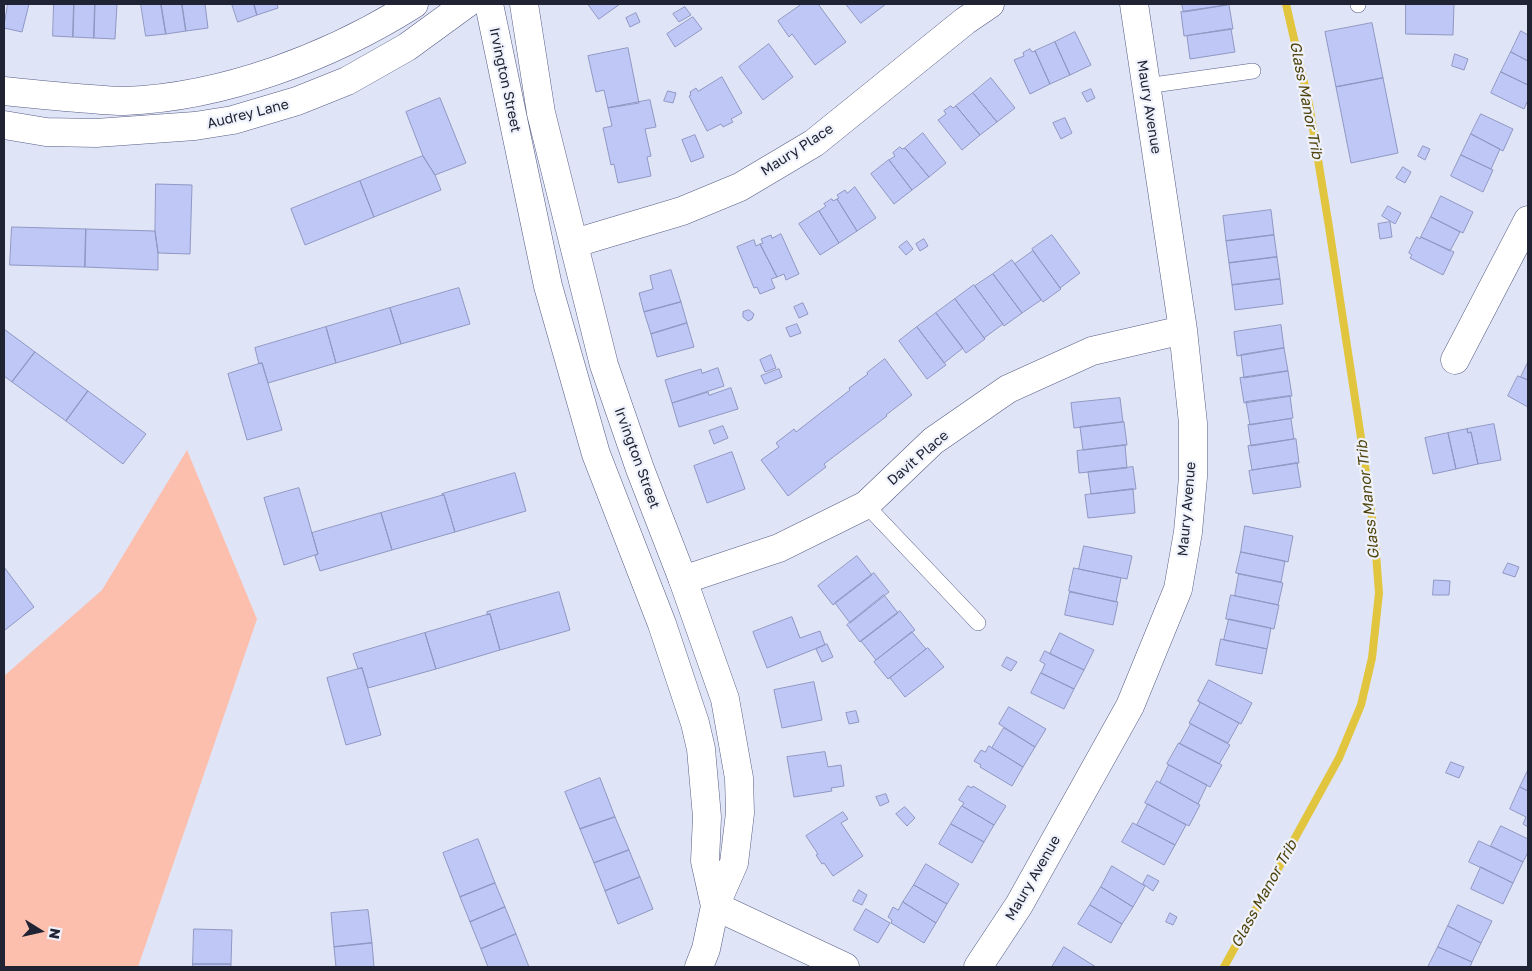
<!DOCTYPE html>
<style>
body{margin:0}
#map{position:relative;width:1532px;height:971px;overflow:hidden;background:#e0e4f7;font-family:"Golos Text",sans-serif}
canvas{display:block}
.frame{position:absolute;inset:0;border:5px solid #202334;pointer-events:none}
.north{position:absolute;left:15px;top:906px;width:50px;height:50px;-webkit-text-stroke:4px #eff2fb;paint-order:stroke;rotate:100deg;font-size:14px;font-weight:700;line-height:20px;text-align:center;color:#202334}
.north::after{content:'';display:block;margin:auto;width:18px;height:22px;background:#202334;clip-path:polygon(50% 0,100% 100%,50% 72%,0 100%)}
</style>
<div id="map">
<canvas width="1532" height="971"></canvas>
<div class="frame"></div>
<div class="north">N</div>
</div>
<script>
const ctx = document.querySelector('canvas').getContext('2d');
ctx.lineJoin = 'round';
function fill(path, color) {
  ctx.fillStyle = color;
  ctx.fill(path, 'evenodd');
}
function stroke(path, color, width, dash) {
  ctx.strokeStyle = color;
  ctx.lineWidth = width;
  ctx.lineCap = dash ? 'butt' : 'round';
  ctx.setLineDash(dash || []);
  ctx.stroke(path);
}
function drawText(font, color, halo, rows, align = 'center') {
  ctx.font = font + ' "Golos Text",sans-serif';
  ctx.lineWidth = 4.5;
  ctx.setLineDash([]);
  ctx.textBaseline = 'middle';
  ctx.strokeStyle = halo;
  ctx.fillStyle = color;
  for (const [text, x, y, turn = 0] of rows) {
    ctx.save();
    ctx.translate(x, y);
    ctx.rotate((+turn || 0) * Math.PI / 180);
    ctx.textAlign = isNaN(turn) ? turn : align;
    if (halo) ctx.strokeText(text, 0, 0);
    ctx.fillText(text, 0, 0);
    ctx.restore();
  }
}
fill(new Path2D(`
 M187 450 257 619 138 967H4V676L102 590Z`), '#fcbfae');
stroke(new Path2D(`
 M1224 967 1339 758 1361 705 1372 658 1379 593 1375 541 1363 451 1329 227 1309 104 1286 4`), '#e2c53f', 8);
const building = new Path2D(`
 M8 4H29L22 32 4 28Z
 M54 4H74L73 37 53 36Z
 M74 4H95L94 38 73 37Z
 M95 4H117L115 39 94 38Z
 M141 4H161L166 34 146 36Z
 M161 4H182L186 31 166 34Z
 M182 4H205L208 28 186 31Z
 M232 4H254L257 15 238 22Z
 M254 4H277L278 8 257 15Z
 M588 4H620L599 19Z
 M802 4H818L846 42 815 65 792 34 789 37 778 21Z
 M846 4H886L861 23Z
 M1182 4H1226L1227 5 1184 12Z
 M1406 4H1454L1453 35 1406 34Z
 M1229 5 1233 29 1184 36 1181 12Z
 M685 7 691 15 679 22 673 14Z
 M636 13 640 22 630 27 626 18Z
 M693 17 702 29 675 47 667 34Z
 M1372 23 1383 78 1336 87 1325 32Z
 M1231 29 1235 52 1190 59 1187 36Z
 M1521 31 1528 35V61L1511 52Z
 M1075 32 1091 65 1070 75 1055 42Z
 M1055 42 1070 75 1050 84 1035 51Z
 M769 44 793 77 763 100 739 67Z
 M628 48 639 103 608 108 604 90 596 92 588 56Z
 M1030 49 1032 52 1035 51 1050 84 1030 94 1014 60 1024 56 1023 53Z
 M1511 52 1528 61V85L1501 72Z
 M1455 54 1468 59 1464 70 1452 66Z
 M1501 72 1528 85V100L1524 109 1491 93Z
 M722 77 742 113 731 119 733 122 723 127 721 124 707 131 689 96 691 95 690 92 696 88 698 91Z
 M991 78 1015 108 997 122 973 93Z
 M1383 78 1398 153 1351 163 1336 87Z
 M1091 89 1095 98 1087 102 1082 93Z
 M668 91 676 93 673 103 664 101Z
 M973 93 997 122 980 135 956 106Z
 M440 98 466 163 435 175 423 156 406 112Z
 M650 100 656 127 645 129 651 156 647 157 651 176 618 183 614 164 611 165 603 128 612 126 608 108Z
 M951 106 953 108 956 106 980 135 962 150 938 120 946 114 944 111Z
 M1481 114 1513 129 1503 151 1471 134Z
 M1065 118 1072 133 1061 139 1053 123Z
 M923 133 946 163 929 177 905 148Z
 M1471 134 1500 149 1491 169 1461 155Z
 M695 135 704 157 691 162 682 140Z
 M1423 146 1430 149 1425 160 1418 156Z
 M900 147 902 149 905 148 929 177 912 190 889 160 895 156 893 153Z
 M1461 155 1493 170 1483 192 1451 176Z
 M423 156 435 175 441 190 374 217 360 181Z
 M889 160 912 190 894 204 871 174Z
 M1403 167 1411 172 1405 183 1396 178Z
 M360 181 374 217 305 245 291 209Z
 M156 184 192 185 190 254 158 253 155 231Z
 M855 187 876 218 857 231 837 199 839 198 837 195 845 190 847 193Z
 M1441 196 1473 212 1463 233 1431 217Z
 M832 199 833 201 837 199 857 231 839 243 819 211 826 206 824 204Z
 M1388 206 1401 213 1395 224 1382 216Z
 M1271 210 1274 235 1226 241 1223 216Z
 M819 211 839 243 820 255 799 224Z
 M1431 217 1460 232 1450 251 1421 237Z
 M1390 222 1392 237 1380 239 1378 224Z
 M12 227 86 229 85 267 10 265Z
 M86 229 155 231 158 253V270L85 267Z
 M781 234 799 274 786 280 784 274 777 277 760 244 763 243 761 239 771 235 772 238Z
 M1052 235 1080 273 1060 288 1032 249Z
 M1274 235 1277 257 1229 263 1226 241Z
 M1417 237 1420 239 1421 237 1454 252 1443 275 1410 258 1412 255 1409 253Z
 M924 239 928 246 920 251 916 244Z
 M754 240 756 246 760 244 777 277 771 279 775 288 760 294 757 287 754 288 737 247Z
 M907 241 913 249 906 255 899 247Z
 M1033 251 1061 289 1043 302 1015 264Z
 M1277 257 1280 279 1232 285 1229 263Z
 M1012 260 1041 300 1022 313 993 274Z
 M671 270 681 302 644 312 639 293 653 289 650 276Z
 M993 274 1022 313 1004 326 975 286Z
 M1280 279 1283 304 1235 310 1232 285Z
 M974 285 1003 324 984 338 955 299Z
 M459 288 470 324 401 344 390 308Z
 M955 299 985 339 966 353 936 313Z
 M681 302 687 323 651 334 644 312Z
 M803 303 808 314 799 318 794 307Z
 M390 308 401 344 336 363 326 327Z
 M749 310 754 314 752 319 748 321 743 317V312Z
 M936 313 963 348 944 363 917 327Z
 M687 323 694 347 657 357 651 334Z
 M797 324 801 333 790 337 786 328Z
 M1281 325 1284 348 1237 356 1234 332Z
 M326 327 336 363 268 383 262 363 259 364 255 348Z
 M917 327 946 365 927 379 899 341Z
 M4 329 35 352 12 382 4 376Z
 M1284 348 1288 371 1244 378 1241 355Z
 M35 352 88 391 66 421 12 382Z
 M771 355 776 368 765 372 760 360Z
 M885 359 912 395 886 415 887 416 824 464 826 467 788 496 761 460 779 447 776 443 794 429 796 432 850 390 849 388 868 374 867 373Z
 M1528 362V380L1521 377Z
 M262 363 282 430 247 440 228 374Z
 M718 368 724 386 672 403 665 380 701 369 702 373Z
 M779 369 782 377 765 384 761 376Z
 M1288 371 1292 396 1244 403 1240 378Z
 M1518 376 1528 380V407L1508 396Z
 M731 388 738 409 679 427 672 403 708 392 709 395Z
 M88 391 146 434 123 464 66 421Z
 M1290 396 1293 418 1250 425 1246 402Z
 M1120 398 1123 422 1074 428 1071 403Z
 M1291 419 1294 439 1251 446 1248 425Z
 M1124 422 1127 445 1083 450 1080 427Z
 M1494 424 1501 460 1478 464 1471 432 1468 433 1467 429Z
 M723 426 728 438 714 444 709 431Z
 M1467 429 1468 433 1471 432 1478 464 1456 469 1448 433Z
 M1448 433 1456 469 1433 474 1425 438Z
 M1296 439 1299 463 1252 470 1248 446Z
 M1125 445 1127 468 1079 473 1077 451Z
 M732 452 745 489 707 503 694 466Z
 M1297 463 1301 487 1253 494 1249 471Z
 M1133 467 1136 489 1091 494 1088 472Z
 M515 473 526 511 455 532 444 495H442V494Z
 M299 488 318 554 284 565 264 498Z
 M1133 489 1135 513 1088 518 1085 495Z
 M444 495 455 532 392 550 381 513Z
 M381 513 392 550 320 571 315 556 318 554 312 533Z
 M1245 526 1293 536 1288 562 1241 552Z
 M1084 546 1132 556 1127 579 1079 569Z
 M1241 552 1285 561 1281 582 1236 573Z
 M857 556 872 575 833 605 818 586Z
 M1508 563 1519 567 1515 577 1503 573Z
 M4 567 34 607 5 630 4 629Z
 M1074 568 1121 578 1116 602 1069 591Z
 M874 573 889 592 850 623 835 603Z
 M1239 574 1283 583 1278 605 1235 596Z
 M1434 580 1450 581 1449 595H1433Z
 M559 592 570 630 500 650 490 614 487 615V612Z
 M1070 592 1118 602 1113 625 1065 615Z
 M884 595 898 613 860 642 847 625Z
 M1231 595 1279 605 1274 629 1226 619Z
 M900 611 915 630 876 660 861 641Z
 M490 614 500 650 436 669 425 633Z
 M792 617 800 638 820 631 825 645 767 668 753 632Z
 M1229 619 1271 628 1267 649 1224 640Z
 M912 632 926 649 888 679 874 662Z
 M425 633 436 669 368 688 362 668 358 669 353 654Z
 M1060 633 1094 650 1084 670 1050 654Z
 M1221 639 1267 649 1262 674 1216 665Z
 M827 644 833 657 822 662 816 649Z
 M928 648 944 667 905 697 890 678Z
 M1045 651 1084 670 1074 689 1041 673 1045 664 1040 661Z
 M1007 657 1017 662 1011 671 1002 666Z
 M362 668 381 735 346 745 327 678Z
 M1041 673 1074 689 1064 709 1031 693Z
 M1209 680 1252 703 1241 724 1198 701Z
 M814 682 822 720 782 728 774 690Z
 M1198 701 1239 723 1228 743 1189 723 1200 703Z
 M1009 707 1046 729 1035 747 999 724Z
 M856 711 859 722 849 724 846 713Z
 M1191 724 1230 745 1219 764 1180 744Z
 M1004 728 1035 747 1023 767 992 748Z
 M1179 743 1222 765 1210 787 1167 764Z
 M989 746 1023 767 1012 786 980 767 981 765 974 761 981 750 985 752Z
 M825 752 828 767 841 765 844 786 831 788 832 791 794 797 787 757Z
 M1451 762 1464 767 1459 778 1446 773Z
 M1169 765 1207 785 1198 804 1160 783Z
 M1528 770V791L1520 787Z
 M600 778 615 817 580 829 565 792Z
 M1157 781 1200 805 1189 826 1145 803Z
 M968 786 972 788 973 786 1006 806 994 825 962 806 964 803 959 800Z
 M1520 787 1528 791V827L1523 824 1526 817 1510 809Z
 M886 794 889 802 880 806 876 797Z
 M1148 804 1186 825 1175 845 1137 825Z
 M962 806 994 825 984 842 951 824Z
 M905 807 915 818 907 826 896 814Z
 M843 812 848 819 841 823 863 856 833 876 824 863 822 864 816 855 818 854 806 836Z
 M615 817 629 850 594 863 580 829Z
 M1133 823 1175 845 1164 865 1122 842Z
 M951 824 984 842 972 863 939 844Z
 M1501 826 1528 839V852L1523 862 1491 846Z
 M478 839 495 883 460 897 443 853Z
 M1479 841 1523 862 1513 883 1469 862Z
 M629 850 640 877 605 891 594 863Z
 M926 864 959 884 947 904 914 885Z
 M1112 866 1145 886 1133 907 1101 887Z
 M1481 867 1513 883 1503 904 1471 889Z
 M1148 875 1159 881 1153 891 1143 884Z
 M640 877 653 909 618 924 605 891Z
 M495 883 505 907 470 922 460 897Z
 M914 885 947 904 936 923 903 902Z
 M1101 887 1133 907 1122 924 1090 905Z
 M859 890 867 895 862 905 853 901Z
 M903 902 936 923 924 943 891 923 892 920 888 917 893 907 898 910Z
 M1090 905 1122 924 1111 943 1078 924Z
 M1458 905 1492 921 1481 943 1448 926Z
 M505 907 516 934 481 949 470 922Z
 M866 909 890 923 878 943 854 930Z
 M368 910 372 943 334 947 331 913Z
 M1170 913 1177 917 1173 925 1166 922Z
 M1448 926 1481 943 1472 962 1438 947Z
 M194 929 232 930 231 964H193Z
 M516 934 529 967H488L481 949Z
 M372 943 374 967H336L334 947Z
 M1064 947 1096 967H1052Z
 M1438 947 1472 962 1470 967H1428Z
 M193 964H231V967H193Z`);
fill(building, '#bec7f5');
stroke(building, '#8f97c3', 1);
const lane = new Path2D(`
 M1358 4V5
 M1146 86 1253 71
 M866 505 978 623`);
const street = new Path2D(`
 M575 243 682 211 740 187 814 143 965 21 990 4
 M1455 360 1528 220
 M683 580 779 548 866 505 933 441 1008 389 1092 351 1183 330
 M715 906 845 967
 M978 967 1019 905 1130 706 1178 589 1188 532 1193 477V423L1183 330 1134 4`);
const secondary = new Path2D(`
 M489 4 548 286 596 454 662 624 695 723 701 749 707 817 705 861 715 906
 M524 4 541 113 604 365 640 469 683 580 725 699 739 778 740 813 734 863 715 906 706 949 699 967
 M4 91C33 94 62 97 91 99 102 100 114 101 125 101 224 97 330 57 414 4
 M4 125 46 132 96 133 195 126 233 120 297 101 347 81 407 47 466 4`);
stroke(lane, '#565d85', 16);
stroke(street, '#565d85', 29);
stroke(secondary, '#565d85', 29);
stroke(lane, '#fff', 15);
stroke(street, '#fff', 28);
stroke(secondary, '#fff', 28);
drawText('14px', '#202334', '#eff2fb', [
 ["Irvington Street",505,80,78],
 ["Maury Avenue",1149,107,81],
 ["Audrey Lane",248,114,-14],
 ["Maury Place",797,150,-33],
 ["Irvington Street",637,458,70],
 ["Davit Place",918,458,-41],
 ["Maury Avenue",1187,509,-85],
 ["Maury Avenue",1033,878,-60]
]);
drawText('italic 15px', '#4f430c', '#eff2fb', [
 ["Glass Manor Trib",1306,100,79],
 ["Glass Manor Trib",1368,500,-96],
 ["Glass Manor Trib",1264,894,-61]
]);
</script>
